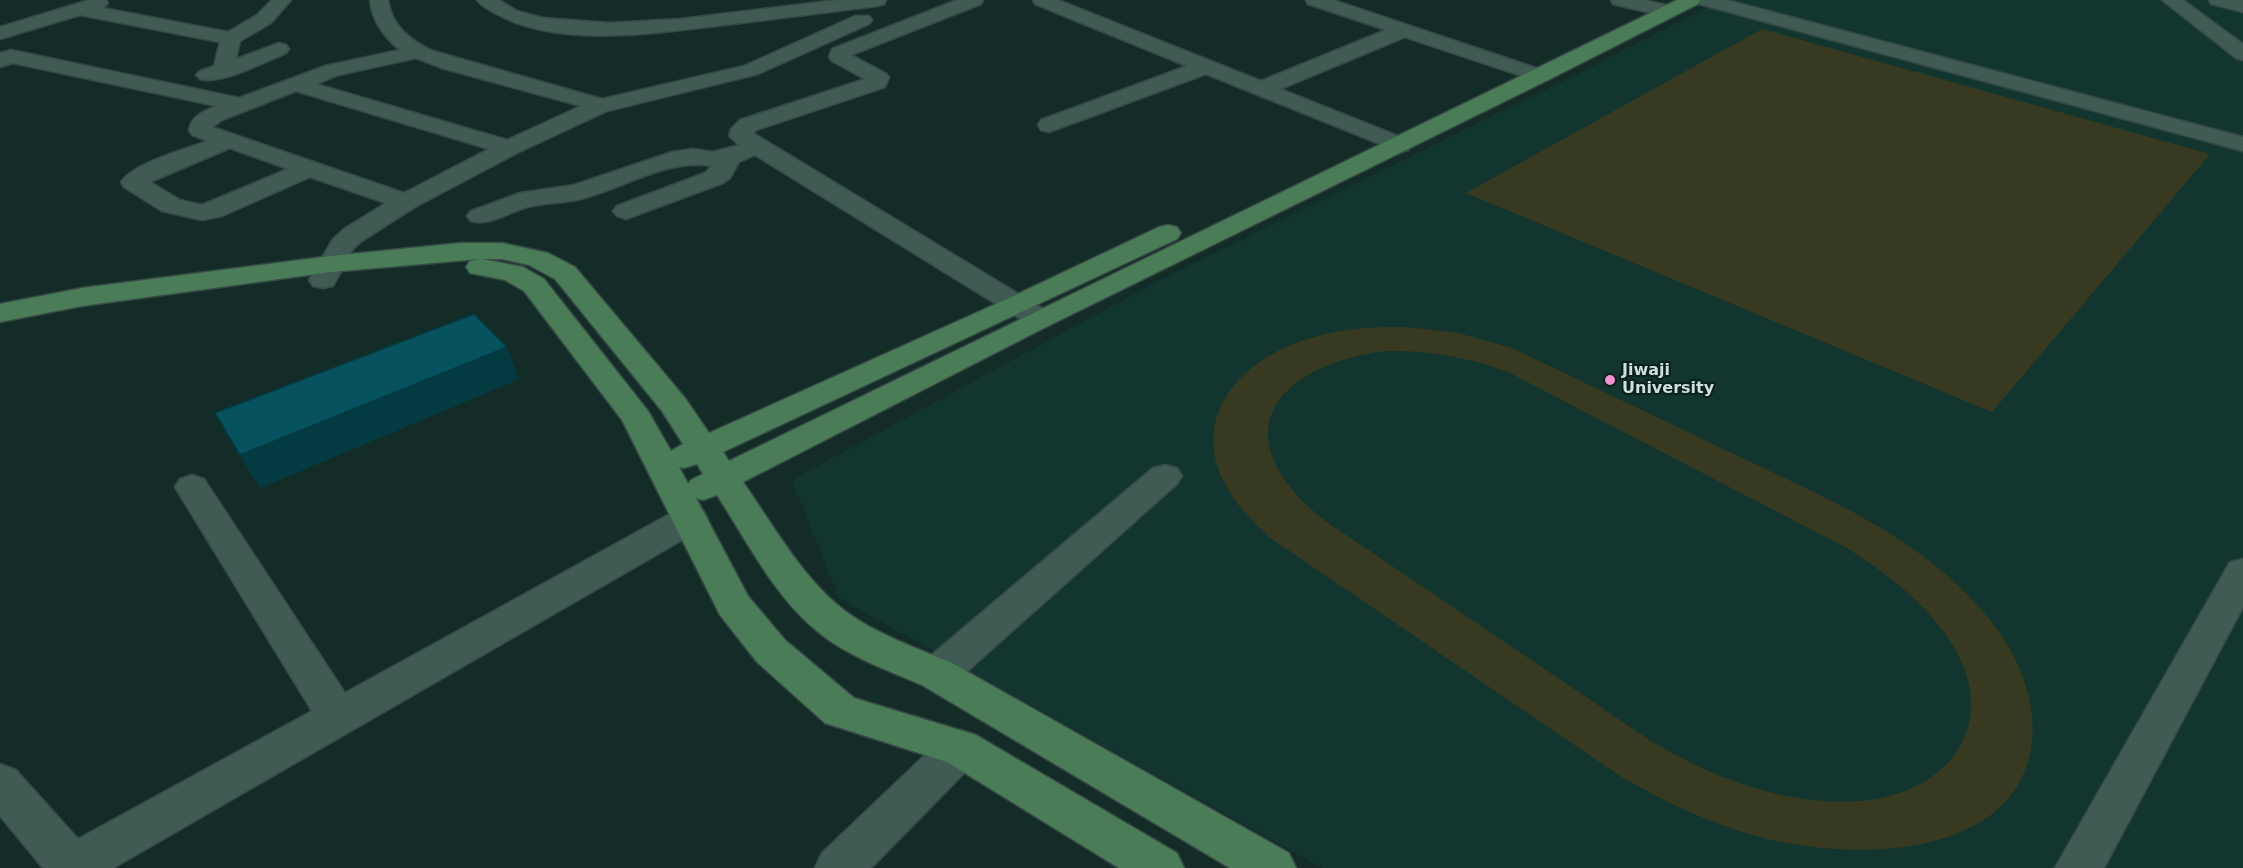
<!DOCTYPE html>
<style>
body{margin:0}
canvas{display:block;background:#132c27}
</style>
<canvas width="2243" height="868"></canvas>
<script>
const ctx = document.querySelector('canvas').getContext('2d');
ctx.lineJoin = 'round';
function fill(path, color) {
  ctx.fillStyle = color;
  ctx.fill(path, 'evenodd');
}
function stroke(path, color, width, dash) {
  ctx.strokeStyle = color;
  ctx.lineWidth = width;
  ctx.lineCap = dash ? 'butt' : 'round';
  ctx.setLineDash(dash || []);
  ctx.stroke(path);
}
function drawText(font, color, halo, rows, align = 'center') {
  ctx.font = font + ' "DejaVu Sans",sans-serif';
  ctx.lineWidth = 4.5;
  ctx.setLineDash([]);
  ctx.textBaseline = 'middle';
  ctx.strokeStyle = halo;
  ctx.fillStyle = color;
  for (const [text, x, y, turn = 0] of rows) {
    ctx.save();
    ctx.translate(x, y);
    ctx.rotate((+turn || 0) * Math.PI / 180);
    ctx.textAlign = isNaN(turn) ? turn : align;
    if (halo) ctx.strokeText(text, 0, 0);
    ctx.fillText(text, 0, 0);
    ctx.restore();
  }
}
fill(new Path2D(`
 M1721 0H2243V868H1322L839 598 792 480 1162 279 1580 73Z`), '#12362f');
fill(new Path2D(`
 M1762 29 2210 154 1992 412 1466 193Z
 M1407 327 1458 333 1512 348C1587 384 1663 420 1738 456 1828 499 1921 537 1986 615 2017 652 2039 701 2031 749 2010 864 1842 860 1756 836 1709 823 1666 802 1623 778L1269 537C1251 520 1234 503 1223 480 1190 410 1248 356 1311 338 1343 328 1375 327 1407 327ZM1385 351C1429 350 1467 357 1508 372L1845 547C1883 571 1917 596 1944 632 2011 724 1945 802 1843 802 1773 801 1710 776 1651 741L1324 520C1221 438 1271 366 1385 351Z`), '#373a20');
const minor = new Path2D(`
 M89 0H106L108 3 103 8 228 32 257 15 272 0H291L271 23 240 41 236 59 279 43 286 45 289 49 286 53C265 62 221 85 200 79L196 75 200 71 214 66 220 42 80 15 0 39V27Z
 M370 0H388C392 27 410 40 433 51L602 99 744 66 855 16H869L872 20 869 24 758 74 607 111 517 153 415 207 362 241 353 249 333 286 323 288 313 286 309 280 333 239 344 229 386 203 310 177 222 216 202 220 162 211 124 187 121 182C134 163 185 149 208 141L192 135 189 130C191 116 204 111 217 106L13 63 0 67V53L11 50 239 98 325 66 400 50C384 37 372 21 370 0ZM416 58 442 68 581 106 507 140 316 84 338 75ZM296 91 489 149 404 193 212 127 222 120ZM230 148 288 169 202 205 180 200 150 182Z
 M477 0H499L517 11 543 18 609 23 680 19 838 0H886L884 4 877 6C832 12 787 17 741 23 671 31 559 51 495 13 488 9 481 6 477 0Z
 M957 0H983L981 4 851 55 885 73 889 77 885 87 756 130 753 133 1050 313 1055 319 1050 325 1040 328 1030 325 755 155 739 162 730 178 723 183 626 219 617 216 613 211 617 206 705 173 712 166C669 159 629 185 588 197 567 204 544 202 524 208 506 214 489 226 471 221L467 216 471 211 520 193 574 185 672 152 693 149 713 152 739 145 729 136 731 129 740 120 865 79 832 61 829 57 832 49Z
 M1033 0H1058L1261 81 1386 30 1308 4 1306 0H1333L1548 72 1552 76 1548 80 1541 82 1534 80 1405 37 1280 89 1408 140 1412 145 1408 150 1400 152 1206 74 1049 132 1041 130 1038 125 1041 120 1187 66 1035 4Z
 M1611 0H1644L1675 7 1677 11 1675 15 1668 17 1613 4Z
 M1697 0H1727L2243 137V151L1699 4Z
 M2162 0H2183L2243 44V60L2236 58Z
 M2209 0H2243V12L2211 4Z
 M1165 465 1177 468 1182 476 1177 484 952 685 937 690 922 685 916 674 922 663 1153 468Z
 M192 475 204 479 345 693 677 510 690 507 703 510 708 519 703 528 113 868H43L0 816V764L16 770 78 839 312 711 175 487 180 479Z
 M2243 559V607L2104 868H2055L2230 562Z
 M961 730 976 735 983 748 976 761 871 868H815L822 853 946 735Z`);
const major = new Path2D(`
 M1677 0H1700L1698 4 1548 80 1044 328 743 482C774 526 802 578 845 611 876 634 916 648 952 663L1289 853 1296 868H1230L922 685C887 670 847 656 817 631 774 596 747 541 717 495L703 500 696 498 748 596 785 640 854 698 976 735 1177 853 1184 868H1119L947 762 825 723 757 662 720 615 622 420 524 291 505 280 470 273 466 267 470 261 479 259 331 272 82 306 0 322V304L82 288 331 256 461 243H502L548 253 575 267 685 398 709 433 1007 299 1159 227 1168 225 1177 227 1181 233 1177 239 723 452 729 461ZM482 259H502L529 265 555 279 662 411 683 444 671 451 648 411 544 279 523 267ZM697 464 703 474 691 480 688 484 679 467 684 468Z`);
stroke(minor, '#364945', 3);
stroke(major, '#364945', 3);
fill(minor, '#405a54');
fill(major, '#4b7c58');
fill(new Path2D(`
 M519 379 260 488 215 413Z`), '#054752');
fill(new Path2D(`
 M507 347 519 379 260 488 240 455Z`), '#043a42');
const building = new Path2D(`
 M474 314 507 347 240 455 215 413Z`);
fill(building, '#06535f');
stroke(building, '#043a42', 1.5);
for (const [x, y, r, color] of [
 [1610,380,6,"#f690cf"]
]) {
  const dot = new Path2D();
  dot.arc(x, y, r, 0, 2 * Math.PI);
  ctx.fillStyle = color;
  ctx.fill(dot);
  stroke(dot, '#09221d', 2);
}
drawText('bold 16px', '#cfdeda', '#09221d', [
 ["Jiwaji",1622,371],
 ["University",1622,389]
], 'left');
</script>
